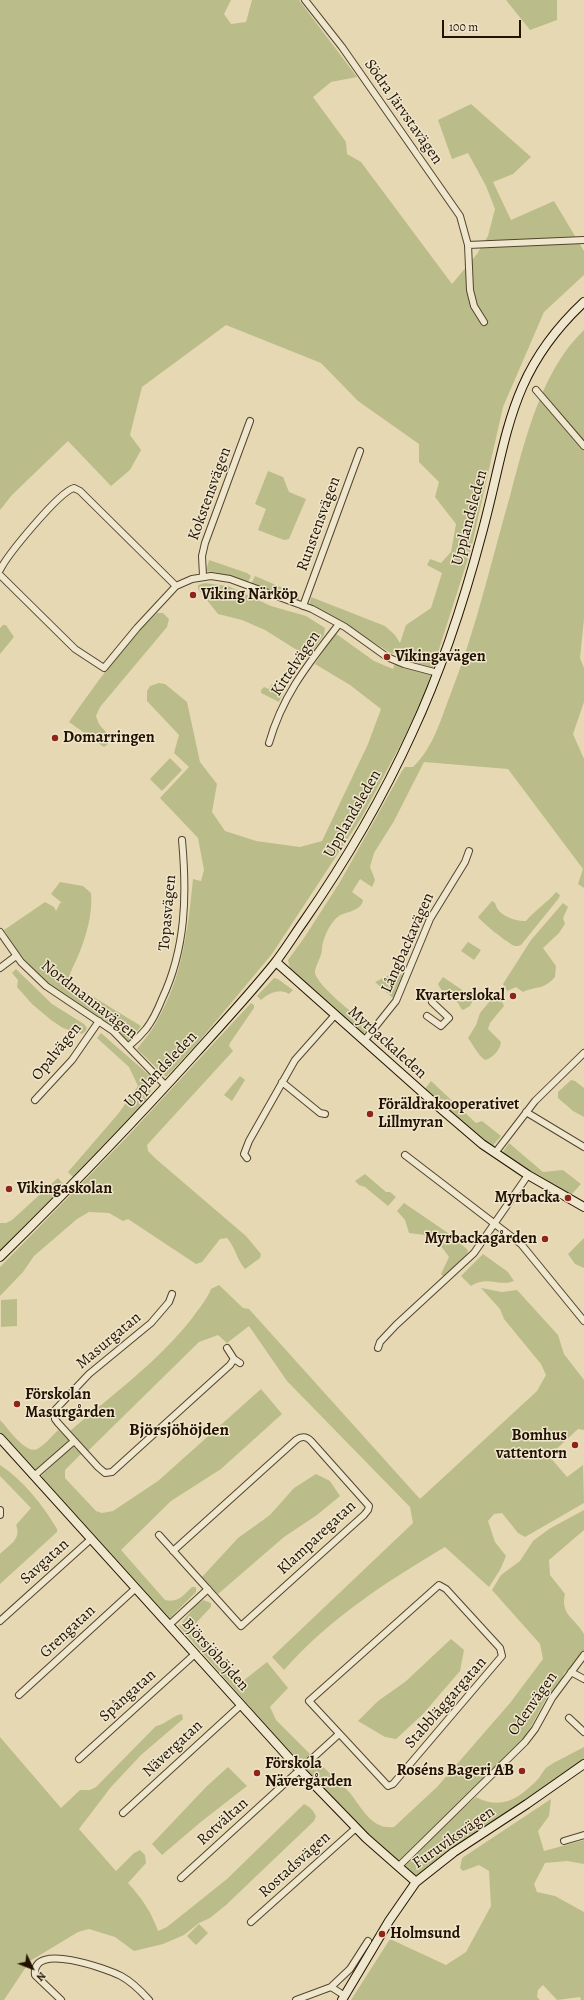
<!DOCTYPE html>
<meta charset="utf-8">
<style>
body{margin:0}
#map{position:relative;width:584px;height:2000px;overflow:hidden;background:#e6d8b3;font-family:Alegreya,serif}
canvas{display:block}
.north{position:absolute;left:12px;top:1948px;width:40px;height:40px;-webkit-text-stroke:3px #efe6ce;paint-order:stroke;rotate:133deg;font-size:11px;font-weight:700;line-height:16px;text-align:center;color:#231200}
.north::after{content:'';display:block;margin:auto;width:14px;height:18px;background:#231200;clip-path:polygon(50% 0,100% 100%,50% 72%,0 100%)}
.scale{position:absolute;left:442px;top:20px;width:79px;height:18px;box-sizing:border-box;border:2px solid #231200;border-top:0;padding-left:5px;font-size:12px;line-height:14px;white-space:nowrap;color:#231200;-webkit-text-stroke:3px #efe6ce;paint-order:stroke}
</style>
<div id="map">
<canvas width="584" height="2000"></canvas>
<div class="north">N</div>
<div class="scale">100 m</div>
</div>
<script>
const ctx = document.querySelector('canvas').getContext('2d');
ctx.lineJoin = 'round';
function fill(path, color) {
  ctx.fillStyle = color;
  ctx.fill(path, 'evenodd');
}
function stroke(path, color, width, dash) {
  ctx.strokeStyle = color;
  ctx.lineWidth = width;
  ctx.lineCap = dash ? 'butt' : 'round';
  ctx.setLineDash(dash || []);
  ctx.stroke(path);
}
function drawText(font, color, halo, rows, align = 'center') {
  ctx.font = font + ' Alegreya,serif';
  ctx.lineWidth = 3;
  ctx.setLineDash([]);
  ctx.textBaseline = 'middle';
  ctx.strokeStyle = halo;
  ctx.fillStyle = color;
  for (const [text, x, y, turn = 0] of rows) {
    ctx.save();
    ctx.translate(x, y);
    ctx.rotate((+turn || 0) * Math.PI / 180);
    ctx.textAlign = isNaN(turn) ? turn : align;
    if (halo) ctx.strokeText(text, 0, 0);
    ctx.fillText(text, 0, 0);
    ctx.restore();
  }
}
fill(new Path2D(`
 M0 0H231L224 14 231 24 246 22 252 0H299L357 77 331 82 313 97 346 142 347 154 361 162 452 284 477 254 488 236 495 209 486 186 468 153 452 159 438 120 471 104 531 157 513 174 493 182 511 220 554 201 584 251V275L544 312 503 407 471 549 427 687 404 738 362 817 272 954 196 1045 166 1077 137 1049C144 1040 153 1030 158 1019 183 975 188 928 193 879L201 881 204 870 198 838 160 798 189 767 174 753 179 735 147 701V691L150 686 159 683 165 684 187 702 200 762 217 784 212 812 225 831 256 841 300 847 322 841 368 744 381 709 350 685 315 664 335 633 374 661 393 669 399 649 392 654 340 621 309 606 311 597 385 626 395 635 400 643 406 625 431 608 442 573 427 565 430 559 441 563 451 552 456 524 435 497 439 482 419 462V444L358 401 321 363 226 325 142 387 130 435 141 450 130 470 111 486 68 441 12 495 0 510Z
 M506 0H557V20L530 30Z
 M584 330V619L580 658 584 668V702L573 734 584 759V888L578 884 583 869 508 769 424 762 394 821 374 853 370 867 375 880 372 887 360 879 352 892 363 900C361 911 348 911 339 916 330 922 322 940 322 950 321 958 316 964 315 971 313 983 359 1018 370 1027V1030L361 1034 290 969 288 960 304 938 340 882 402 771 405 767H413C434 747 441 718 451 693 476 629 491 562 510 496 525 440 541 371 584 330Z
 M268 471 283 477 289 492 306 499 289 539 284 540 258 530 266 509 255 504Z
 M209 560 247 573 251 576 248 582 218 573 206 571Z
 M255 576 299 595V602L251 584Z
 M205 583 228 586 271 606 306 616 325 628 324 635 308 657 265 630 242 620 218 614 198 589V585Z
 M157 613H163L169 619 167 627 100 707 96 716 99 724 109 736 108 744 104 747 69 722C96 683 123 646 157 613Z
 M3 625H6L14 637 0 654V628Z
 M272 684 283 692 279 702 261 693V690L264 687 269 689Z
 M170 758 182 770 162 791 150 779Z
 M60 882 83 886 91 893C93 913 86 937 78 956 74 966 69 972 69 982L141 1026 129 1042 46 982 20 955 4 930 45 902 54 907 56 911 60 903H62L51 894Z
 M556 892 560 895 559 898 521 945C519 946 517 946 515 946 510 945 480 921 478 917L492 901C496 903 495 904 497 908 501 916 517 922 526 921 535 910 547 903 556 892Z
 M563 903 568 907 563 918 565 924 559 933 543 948 556 966 555 977C542 991 538 985 523 992L516 987 507 991 503 984 531 940Z
 M468 942 481 950 474 960 461 951Z
 M16 969 52 1004 84 1024 87 1028 85 1032 82 1034 63 1028 51 1020 32 1004 17 987 18 980 12 973Z
 M394 969 403 976V980L394 999 375 982 389 975Z
 M443 977 474 998 470 1006 463 1010C459 1007 460 1005 457 1002 451 996 441 993 438 984Z
 M274 978 278 979 293 990 289 994C280 988 269 993 261 1000L257 996Z
 M495 995 501 999 504 1006 490 1023 488 1029 501 1042C500 1050 493 1058 485 1060 477 1054 474 1046 468 1038L476 1025 480 1013Z
 M251 1003 254 1005V1008L230 1043 229 1046 233 1051 147 1145 148 1151 156 1159 246 1236 261 1254 260 1258 245 1269C235 1257 237 1250 227 1238L220 1239 202 1262 196 1264 128 1219 123 1221 109 1213 89 1212 77 1219 34 1256 23 1272 0 1296V1267L126 1138Z
 M101 1033 149 1075 152 1086 148 1099 74 1178 68 1172 118 1114 138 1086 129 1067 97 1038Z
 M240 1076 245 1080 232 1101 224 1095Z
 M571 1080 575 1081 584 1088V1117L573 1111 558 1098V1092Z
 M431 1081 476 1123 482 1121 501 1136 491 1148 424 1090Z
 M509 1143 543 1172 563 1170 581 1184 571 1195 559 1190 502 1153Z
 M365 1174 386 1192H390L396 1197 388 1206 365 1187 359 1185 355 1181Z
 M58 1178 65 1186 0 1252V1223H6L12 1220Z
 M404 1203 448 1233 468 1250 467 1254 444 1277 441 1274 449 1257 444 1250 435 1240 425 1235 409 1233 405 1220 397 1211Z
 M584 1238V1268L575 1264 568 1254Z
 M483 1254 508 1272 514 1281C499 1287 487 1275 471 1286L461 1276Z
 M219 1285 243 1308 249 1309 420 1499 537 1391 546 1375 541 1364 504 1319 500 1309 481 1288 502 1292 517 1290 558 1335 564 1354 584 1380V1430L578 1429 549 1456 567 1477 583 1465 584 1503 525 1537 518 1533 502 1513 494 1514 488 1521 495 1542 506 1556 500 1570 489 1587 445 1547C386 1582 330 1618 284 1670L272 1657 413 1523 410 1507 287 1381 249 1326 227 1343 218 1335 199 1342 88 1451 70 1431C112 1395 159 1361 193 1317 200 1307 207 1299 211 1289Z
 M17 1299V1326L1 1327V1300Z
 M261 1389 282 1414 221 1469 171 1501 121 1550 165 1600C178 1603 184 1595 192 1587H196V1592L170 1618 165 1616 42 1481V1475L73 1446 81 1454 65 1470V1478L96 1511 102 1513 113 1511 158 1481Z
 M0 1420C7 1427 26 1455 37 1449 44 1446 52 1436 58 1430L70 1441 37 1471 32 1470 0 1434Z
 M0 1465C23 1480 43 1505 57 1529V1532L0 1584V1554C9 1545 22 1539 16 1525L31 1508 0 1476Z
 M316 1474 330 1481 340 1496 317 1515 284 1537 218 1594 202 1577 238 1538 270 1515 294 1488Z
 M584 1510V1530L549 1560 550 1575 565 1594C560 1615 575 1618 584 1634V1652L573 1666 564 1673 560 1685 547 1697 528 1732 519 1744 397 1864 306 1772V1769L313 1763 318 1762C328 1772 340 1782 350 1793 362 1808 372 1830 394 1827L437 1787 510 1703 543 1659 540 1644 492 1590 501 1575 520 1561 533 1541 549 1529Z
 M203 1600 211 1603V1607L195 1624 193 1629 243 1681 267 1662 288 1688 270 1707 276 1720 311 1755 303 1762 297 1761 179 1626 196 1605Z
 M451 1639 464 1650 460 1671 423 1714 396 1739 385 1737 358 1721 378 1701 405 1682Z
 M182 1714 183 1719 141 1755 111 1787 79 1829 116 1871 134 1853 140 1850 145 1855 146 1863 128 1883C141 1897 152 1913 158 1931L167 1927 227 1879 304 1804C310 1807 313 1810 316 1816L314 1821 226 1905 210 1918 199 1923 184 1935 163 1944 134 1951 115 1937 89 1929 78 1932 30 1961 4 2000H0V1737L61 1808 80 1790H90L96 1787 156 1726C167 1724 171 1716 182 1714Z
 M584 1747V1761L423 1873 413 1876 403 1868 450 1819 476 1797C502 1811 520 1798 539 1778 541 1775 543 1771 546 1768 557 1760 572 1754 584 1747Z
 M228 1767 247 1786 202 1821 162 1855 152 1844 206 1787Z
 M551 1799 549 1816 538 1831 544 1851 584 1840V1864L567 1861 545 1863 534 1884 537 1892 555 1896 584 1912V2000H581L580 1997 557 2000 543 1985 538 1990 537 1997 540 2000H351L390 1939 446 1965 466 1952 491 1906 489 1871 479 1865 463 1871 460 1868 462 1858Z
 M199 1924 208 1933 196 1945 187 1936Z`), '#babd89');
const street = new Path2D(`
 M305 0 342 47 460 216 468 245 470 290 474 306 484 322
 M468 245 584 240
 M536 390 584 446
 M0 570C8 554 59 492 74 488L80 491 176 586
 M0 575 75 649 104 668 137 628 176 586 192 579 211 576 230 579 312 609 345 627 387 657 404 664 438 673
 M203 576 202 556 205 543 250 421
 M303 606 360 451
 M269 743C283 694 309 663 339 624
 M0 932 21 962 46 986 113 1031 166 1086
 M0 968 16 956
 M427 1016 441 1026 449 1018 432 1002
 M364 1041 396 1001 430 919 465 862 469 851
 M129 1046C135 1041 141 1035 146 1029 153 1020 158 1009 162 999 186 948 187 895 182 840
 M282 1082 320 1113 325 1114
 M35 1100 72 1060 99 1021
 M526 1112 584 1147
 M495 1153 535 1101 584 1053
 M405 1155 521 1244 584 1321
 M247 1158 244 1154 249 1141 295 1060 335 1015
 M172 1294 169 1302 151 1323 89 1374 55 1410V1419L58 1423 98 1467 105 1473 112 1472 230 1365 234 1359
 M227 1348 234 1359 240 1363
 M378 1348 380 1342 396 1325 474 1253 528 1175
 M34 1476 74 1441
 M0 1510V1515
 M159 1535 241 1626 364 1515 368 1510 369 1506 311 1441C306 1436 302 1436 296 1440L173 1551
 M439 1585 446 1589 500 1648 502 1656 393 1784 388 1786 309 1701Z
 M0 1621 91 1539
 M169 1625 208 1589
 M571 1672 584 1679
 M19 1695 136 1588
 M569 1718 584 1732
 M79 1759 195 1654
 M123 1813 241 1705
 M564 1841 584 1835
 M398 1867 525 1742 535 1729 552 1698 584 1655
 M181 1878 339 1734
 M251 1922 356 1828
 M331 1987 345 1996
 M61 2000 35 1975C31 1941 107 1969 121 1976 132 1982 141 1991 149 2000
 M296 2000 331 1987 350 1969 368 1941`);
const secondary = new Path2D(`
 M276 962 440 1108 482 1144 528 1175 584 1207
 M0 1257C67 1191 132 1124 195 1054 222 1024 249 995 274 964 285 950 294 935 304 921 345 862 382 799 412 733 442 669 464 601 482 533 508 438 507 374 584 302
 M0 1438 300 1770 366 1838 416 1882
 M342 2000 389 1921 416 1882 454 1852 527 1804 584 1764`);
stroke(street, '#54442d', 8);
stroke(secondary, '#231200', 10);
stroke(street, '#efe6ce', 6);
stroke(secondary, '#efe6ce', 8);
for (const [x, y, r, color] of [
 [193,595,4,"#8f2418"],
 [387,657,4,"#8f2418"],
 [55,738,4,"#8f2418"],
 [513,996,4,"#8f2418"],
 [370,1114,4,"#8f2418"],
 [9,1189,4,"#8f2418"],
 [568,1198,4,"#8f2418"],
 [545,1239,4,"#8f2418"],
 [17,1404,4,"#8f2418"],
 [575,1445,4,"#8f2418"],
 [522,1771,4,"#8f2418"],
 [257,1773,4,"#8f2418"],
 [382,1934,4,"#8f2418"]
]) {
  const dot = new Path2D();
  dot.arc(x, y, r, 0, 2 * Math.PI);
  ctx.fillStyle = color;
  ctx.fill(dot);
  stroke(dot, '#efe6ce', 1.5);
}
drawText('16px', '#231200', '#efe6ce', [
 ["Södra Järvstavägen",403,112,55],
 ["Kokstensvägen",210,494,-70],
 ["Upplandsleden",470,518,-75],
 ["Runstensvägen",319,524,-70],
 ["Kittelvägen",296,664,-56],
 ["Upplandsleden",353,814,-60],
 ["Topasvägen",168,913,-85],
 ["Långbackavägen",408,943,-66],
 ["Nordmannavägen",89,1000,38],
 ["Myrbackaleden",387,1043,42],
 ["Opalvägen",57,1052,-51],
 ["Upplandsleden",161,1070,-47],
 ["Masurgatan",109,1341,-40],
 ["Klamparegatan",317,1538,-43],
 ["Savgatan",45,1562,-42],
 ["Grengatan",68,1632,-43],
 ["Björsjöhöjden",215,1655,48],
 ["Spångatan",128,1696,-42],
 ["Stabbläggargatan",446,1703,-49],
 ["Odenvägen",533,1704,-55],
 ["Nävergatan",173,1749,-43],
 ["Rotvältan",223,1822,-42],
 ["Furuviksvägen",454,1838,-35],
 ["Rostadsvägen",295,1865,-42]
]);
drawText('bold 16px', '#231200', '#efe6ce', [
 ["Viking Närköp",201,595],
 ["Vikingavägen",395,657],
 ["Domarringen",63,738],
 ["Kvarterslokal",505,996,"right"],
 ["Föräldrakooperativet",378,1105],
 ["Lillmyran",378,1123],
 ["Vikingaskolan",17,1189],
 ["Myrbacka",560,1198,"right"],
 ["Myrbackagården",537,1239,"right"],
 ["Förskolan",25,1395],
 ["Masurgården",25,1413],
 ["Bomhus",567,1436,"right"],
 ["vattentorn",567,1454,"right"],
 ["Förskola",265,1764],
 ["Nävergården",265,1782],
 ["Roséns Bageri AB",514,1771,"right"],
 ["Holmsund",390,1934]
], 'left');
drawText('bold 17px', '#231200', '#efe6ce', [
 ["Björsjöhöjden",179,1431]
]);
</script>
